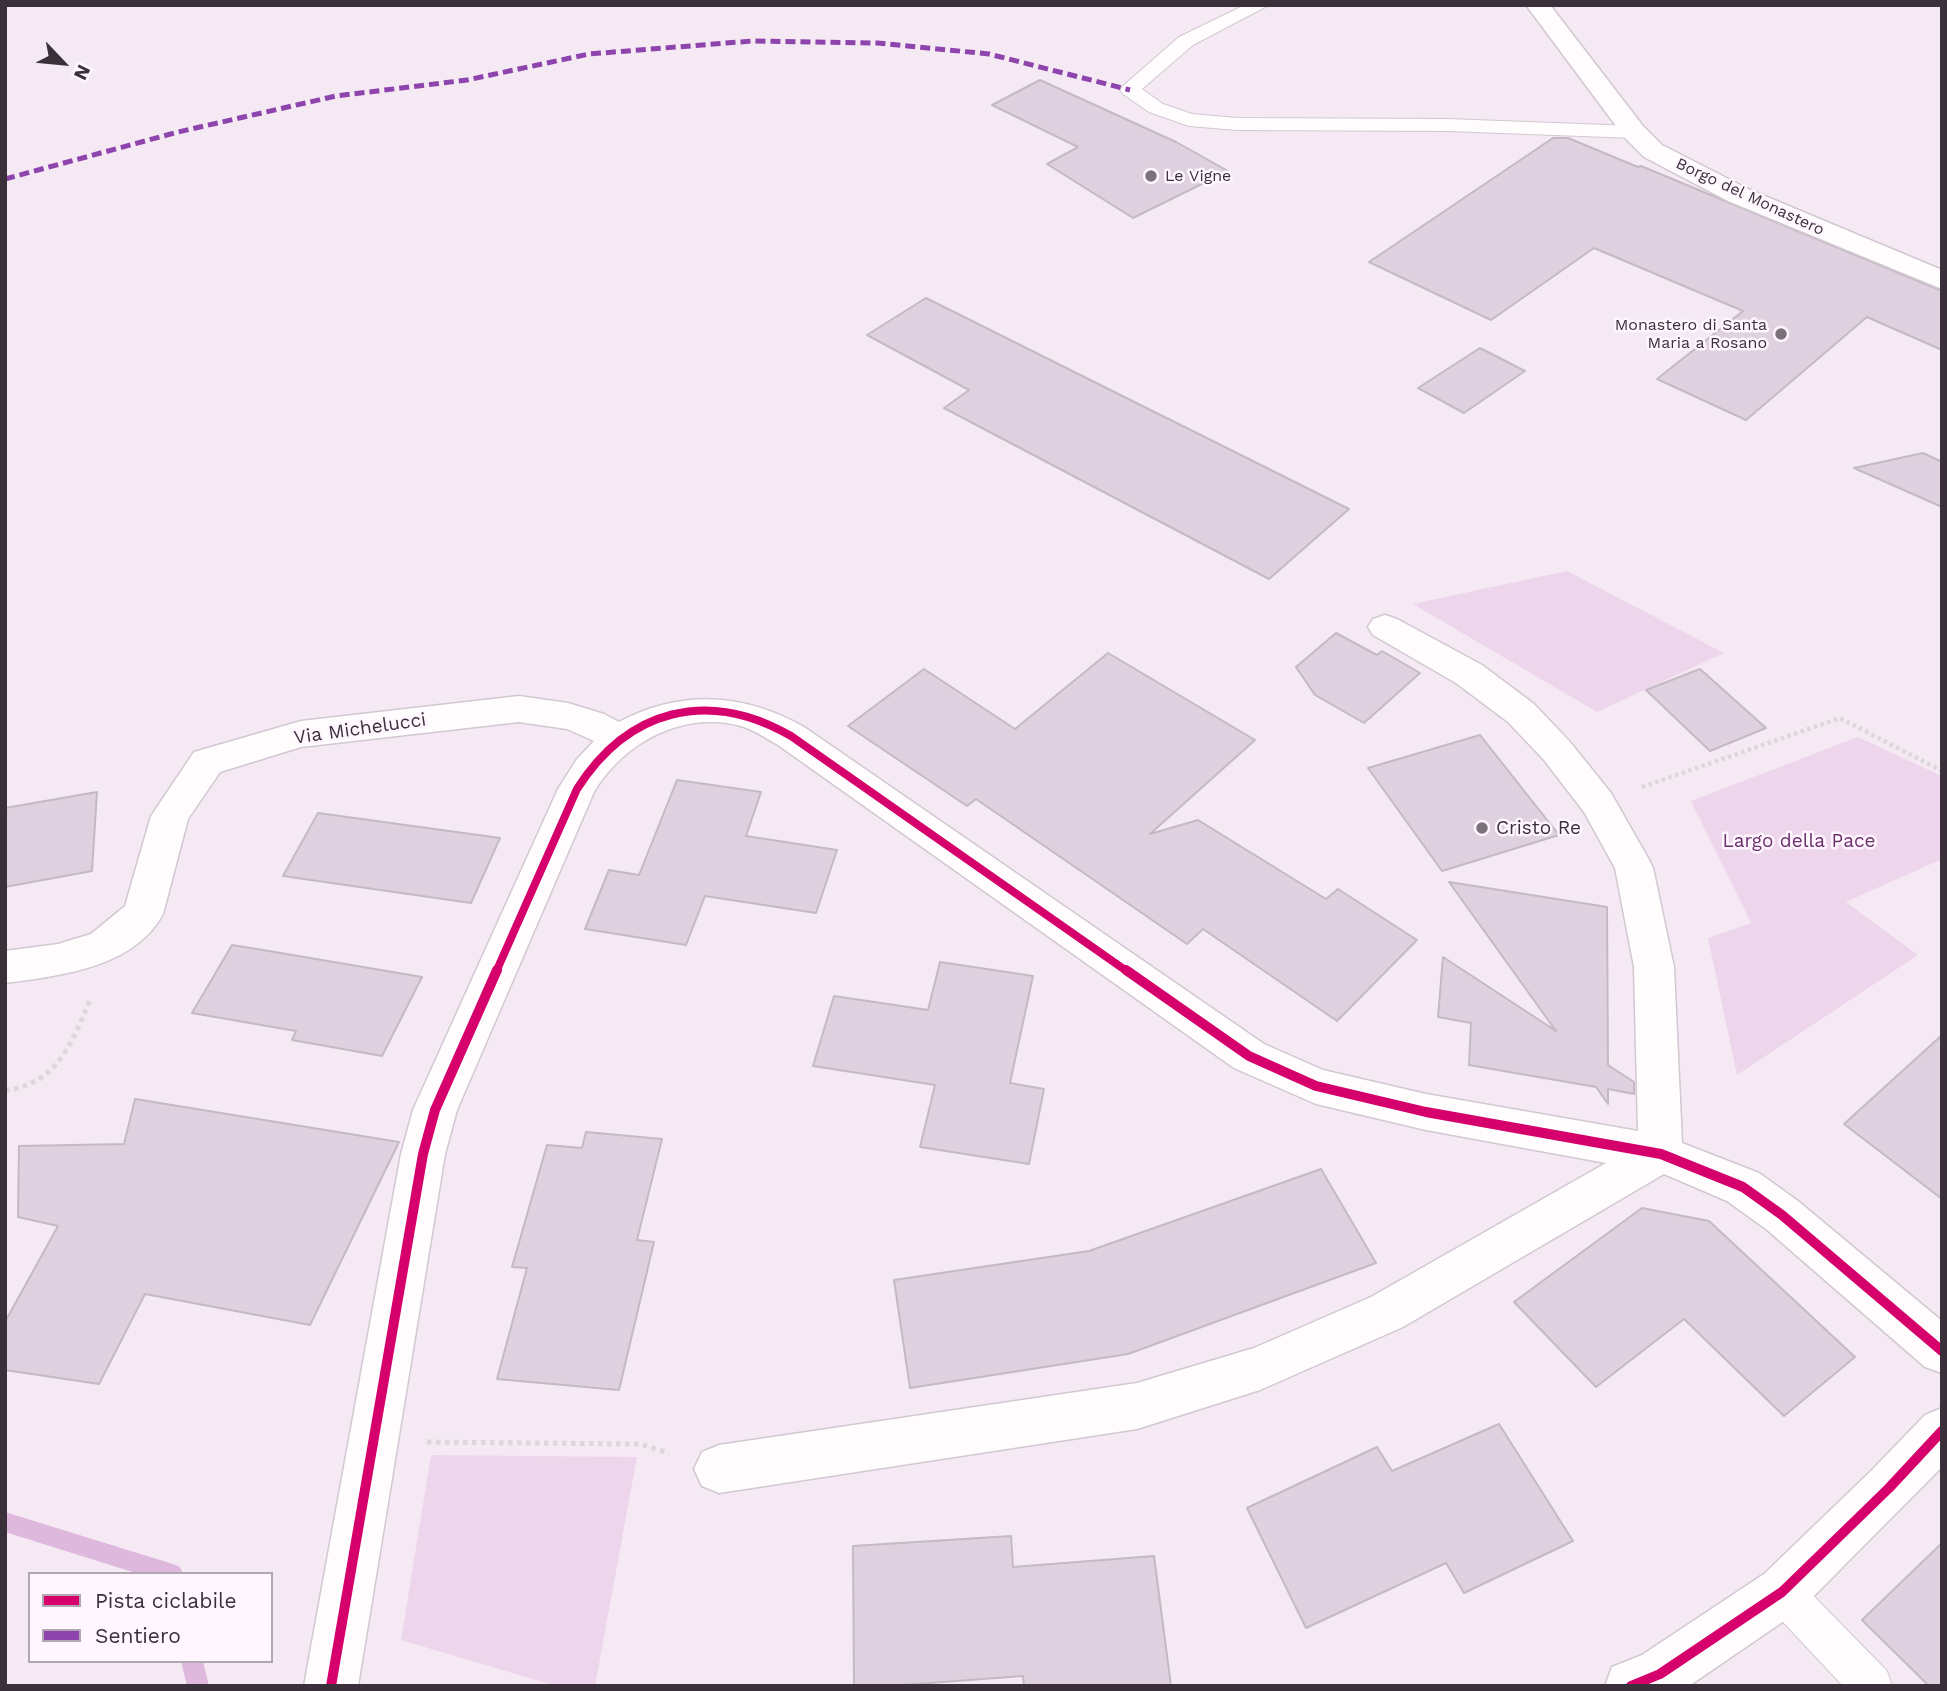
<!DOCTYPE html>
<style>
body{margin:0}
#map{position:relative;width:1947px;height:1691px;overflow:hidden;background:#f5e9f4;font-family:"Work Sans",sans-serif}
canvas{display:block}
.frame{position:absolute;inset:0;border:7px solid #393039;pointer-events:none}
.legend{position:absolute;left:28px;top:1572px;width:245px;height:91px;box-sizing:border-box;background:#fff6ff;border:2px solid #b0a7b0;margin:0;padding:9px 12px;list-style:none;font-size:21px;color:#393039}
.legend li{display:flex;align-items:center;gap:14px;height:35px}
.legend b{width:35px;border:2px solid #b0a7b0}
.north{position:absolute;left:28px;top:28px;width:70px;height:70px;-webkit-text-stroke:5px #fff6ff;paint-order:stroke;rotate:116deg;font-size:19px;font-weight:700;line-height:28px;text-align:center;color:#393039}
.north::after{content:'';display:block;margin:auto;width:24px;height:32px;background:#393039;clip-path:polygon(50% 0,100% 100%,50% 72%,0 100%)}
</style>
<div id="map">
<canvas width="1947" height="1691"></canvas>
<div class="frame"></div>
<ul class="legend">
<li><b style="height:9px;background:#d6006c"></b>Pista ciclabile</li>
<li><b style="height:9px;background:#8e44ad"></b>Sentiero</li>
</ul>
<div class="north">N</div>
</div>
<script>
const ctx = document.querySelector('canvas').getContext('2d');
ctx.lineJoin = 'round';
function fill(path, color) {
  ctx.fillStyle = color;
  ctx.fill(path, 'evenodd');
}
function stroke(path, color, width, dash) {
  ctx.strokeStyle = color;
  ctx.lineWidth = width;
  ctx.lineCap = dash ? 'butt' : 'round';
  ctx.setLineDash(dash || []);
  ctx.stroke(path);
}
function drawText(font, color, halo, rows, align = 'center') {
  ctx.font = font + ' "Work Sans",sans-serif';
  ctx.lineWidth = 5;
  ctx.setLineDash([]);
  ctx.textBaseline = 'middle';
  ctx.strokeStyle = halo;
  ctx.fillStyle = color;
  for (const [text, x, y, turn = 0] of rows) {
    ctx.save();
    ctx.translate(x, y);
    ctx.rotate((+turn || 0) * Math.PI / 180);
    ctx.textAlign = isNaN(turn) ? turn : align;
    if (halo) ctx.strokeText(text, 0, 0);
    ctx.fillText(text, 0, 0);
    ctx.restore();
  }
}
fill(new Path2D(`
 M1567 571 1724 653 1597 712 1413 604Z
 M1858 737 1942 776V859L1846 902 1918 955 1737 1075 1708 938 1751 923 1691 801Z
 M431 1455 637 1457 595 1686H556L401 1640Z`), '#edd6ec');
fill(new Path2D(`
 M5 1512 173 1564 180 1567 183 1574H139L5 1532Z
 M181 1661H203L209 1686H187Z`), '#dfb8de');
const building = new Path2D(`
 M1040 80 1176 142 1228 171 1133 218 1047 164 1078 147 992 105Z
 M1553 138H1568L1638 167 1641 166 1942 291V350L1867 317 1746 420 1657 379 1743 311 1594 248 1491 320 1369 262Z
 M926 298 1349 509 1269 579 944 408 969 390 867 335Z
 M1480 348 1525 371 1464 413 1418 388Z
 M1923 453 1942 462V507L1854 468Z
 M1336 633 1377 655 1382 651 1420 673 1364 723 1315 695 1296 667Z
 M1108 653 1255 740 1150 834 1198 820 1326 899 1338 889 1417 940 1337 1021 1203 929 1187 944 976 799 967 806 848 726 924 669 1015 729Z
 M1700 669 1766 728 1710 751 1646 690Z
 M1480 735 1559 835 1442 871 1368 768Z
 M677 780 761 792 746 836 837 850 816 913 705 896 686 945 585 929 609 870 639 875Z
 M97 792 92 871 5 887V808Z
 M318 813 500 838 471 903 283 876Z
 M1449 882 1607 907 1608 1065 1634 1082V1094L1608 1089V1104L1596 1087 1469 1065 1471 1023 1438 1017 1443 957 1556 1031Z
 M232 945 257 949 422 977 382 1056 292 1040 296 1031 192 1013Z
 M940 962 1033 976 1010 1083 1044 1089 1029 1164 920 1147 935 1085 813 1066 834 996 928 1010Z
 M1942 1035V1199L1844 1124Z
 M135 1099 399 1142 310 1325 145 1294 99 1384 5 1370V1322L58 1226 18 1217 19 1146 124 1144Z
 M586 1132 662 1139 637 1240 654 1242 619 1390 497 1379 527 1268 512 1267 547 1145 582 1148Z
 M1321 1169 1376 1263 1128 1354 910 1388 894 1280 1089 1251Z
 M1642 1208 1709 1221 1855 1357 1784 1416 1684 1319 1596 1387 1514 1302Z
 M1499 1424 1573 1541 1464 1593 1446 1563 1306 1628 1247 1508 1377 1447 1392 1471Z
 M1011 1536 1013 1567 1154 1556 1171 1686H1024L1023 1676 890 1686H854L853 1546Z
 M1942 1543V1686H1929L1862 1620Z`);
fill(building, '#dfd1df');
stroke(building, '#c4bac3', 2);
const lane = new Path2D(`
 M1245 5H1269L1193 45 1142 89 1163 104 1192 114 1237 118 1448 119 1634 126 1641 128 1644 132 1641 136 1634 138 1448 131 1237 130 1189 126 1149 112 1123 94 1120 90 1123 86 1179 37Z
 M1782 1572 1796 1578 1887 1671 1892 1686H1843L1768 1606 1762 1592 1768 1578Z`);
const street = new Path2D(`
 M1526 5H1550L1643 126 1662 145 1748 189 1942 270V289L1728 201 1644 157 1625 138Z
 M1385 615 1397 619 1482 665 1534 704 1570 742 1611 793 1648 858 1653 868 1674 967 1682 1143 1759 1173 1798 1201 1942 1321V1373L1925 1367 1766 1229 1727 1201 1664 1174 1403 1327 1260 1390 1137 1429 719 1493 702 1486 694 1469 702 1452 719 1445 1137 1383 1254 1348 1371 1297 1606 1163 1426 1130 1316 1104 1234 1068 778 745C767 739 756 731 744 727 685 709 624 742 594 792L457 1110 445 1154 358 1686H304L401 1154 413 1110 558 789 577 759 594 741 567 729 519 722 301 747 220 772 188 819 163 914C134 968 59 976 5 983V951L58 944 91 934 125 906 151 816 194 752 301 721 519 696 568 703 604 714 619 722C681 689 744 693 804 727L1264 1044 1323 1070 1426 1094 1638 1131 1634 967 1615 868 1584 812 1544 760 1508 722 1456 683 1373 635 1368 627 1373 619Z`);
const secondary = new Path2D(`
 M1942 1408V1467L1800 1610 1689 1686H1605L1612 1667 1642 1655 1764 1574 1871 1471 1925 1415Z`);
stroke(lane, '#d1c8d1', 2);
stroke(street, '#d1c8d1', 3);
stroke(secondary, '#d1c8d1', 3);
stroke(new Path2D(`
 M1642 787 1840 718 1942 771`), '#dcd7da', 4.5, [3.5, 3.5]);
stroke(new Path2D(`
 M5 1090C58 1085 72 1041 91 998
 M427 1442 640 1444 669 1453`), '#dcd7da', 5, [4.5, 4.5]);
fill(lane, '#fefcfd');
fill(street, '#fefcfd');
fill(secondary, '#fefcfd');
stroke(new Path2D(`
 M5 179 178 132 336 96 467 80 589 54 752 41 878 43 989 54 1130 90`), '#8e44ad', 5, [10, 5]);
stroke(new Path2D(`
 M496 972 577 789C628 709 708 688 791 736L1128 972`), '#d6006c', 8);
stroke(new Path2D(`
 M1126 970 1249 1056 1316 1086 1426 1112 1661 1154 1743 1187 1782 1215 1942 1351
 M331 1686 423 1154 435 1110 497 970
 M1631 1686 1660 1674 1782 1592 1889 1488 1942 1431`), '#d6006c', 10);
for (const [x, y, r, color] of [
 [1151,176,7,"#7b717a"],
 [1781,334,7,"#7b717a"],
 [1482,828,7,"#7b717a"]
]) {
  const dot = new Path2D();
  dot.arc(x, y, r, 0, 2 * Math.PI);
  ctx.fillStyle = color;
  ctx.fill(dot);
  stroke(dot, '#fff6ff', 2.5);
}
drawText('16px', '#393039', '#fff6ff', [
 ["Le Vigne",1165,176],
 ["Monastero di Santa",1767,325,"right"],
 ["Maria a Rosano",1767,343,"right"]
], 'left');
drawText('16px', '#393039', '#fff6ff', [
 ["Borgo del Monastero",1750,197,25]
]);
drawText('19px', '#393039', '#fff6ff', [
 ["Via Michelucci",360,729,-8]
]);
drawText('19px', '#393039', '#fff6ff', [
 ["Cristo Re",1496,828]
], 'left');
drawText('19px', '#6b2f6c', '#fff6ff', [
 ["Largo della Pace",1799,841]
]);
</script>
